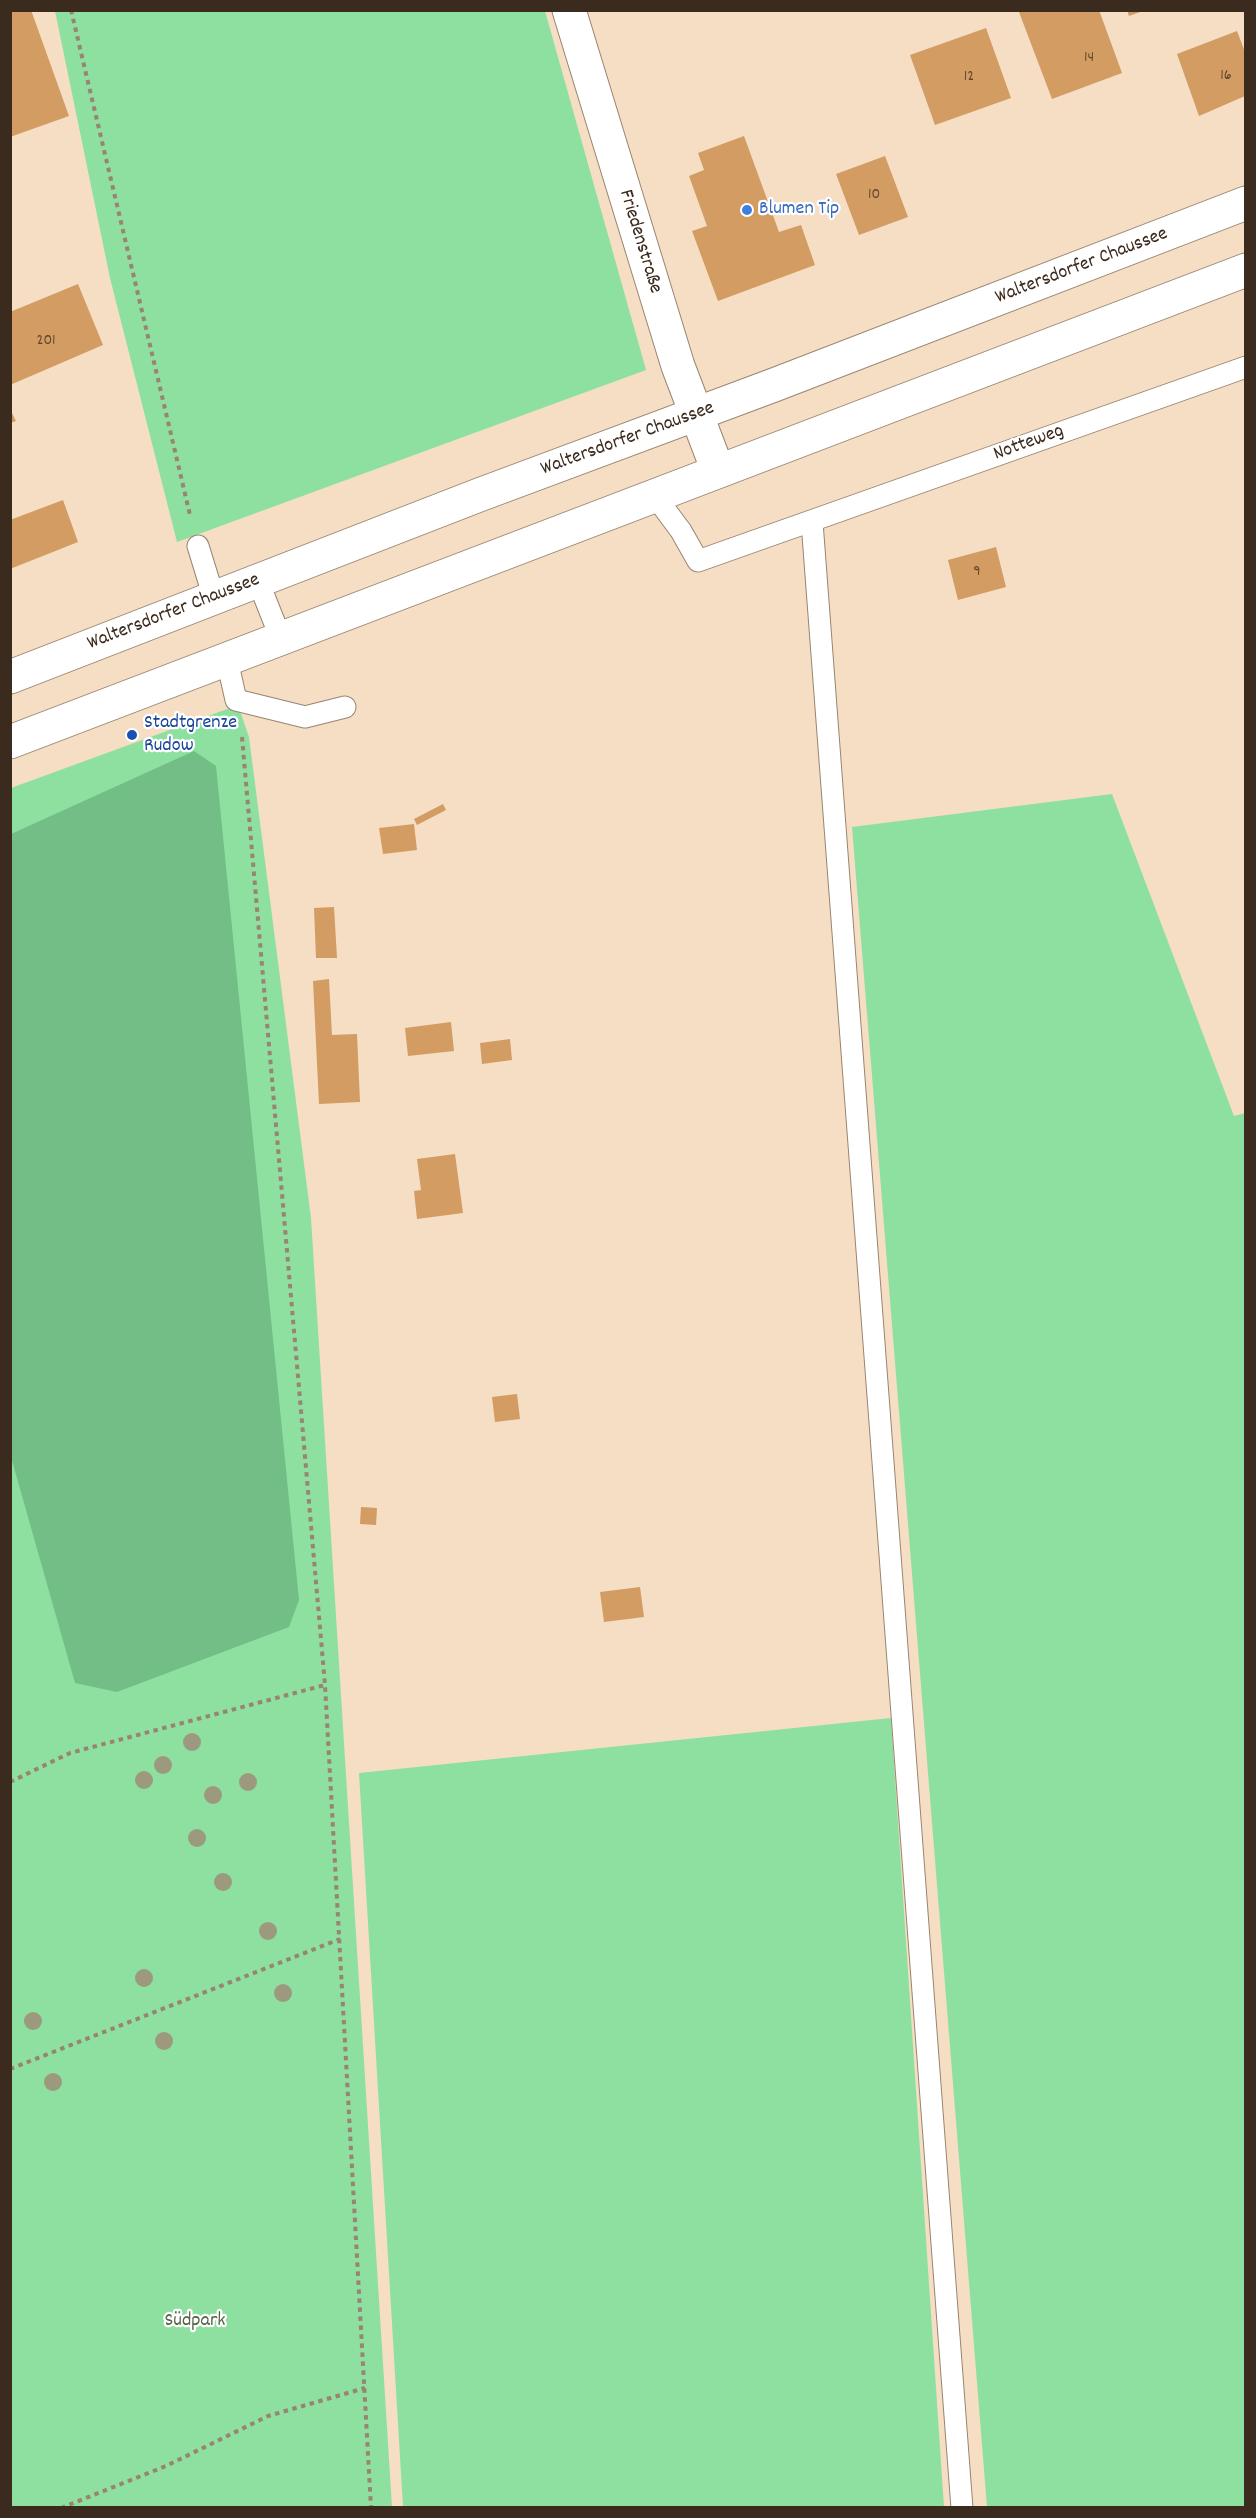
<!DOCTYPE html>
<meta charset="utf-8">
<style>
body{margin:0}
#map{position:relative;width:1256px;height:2518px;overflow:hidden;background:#f5dec3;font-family:Dekko,sans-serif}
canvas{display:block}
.frame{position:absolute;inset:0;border:12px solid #3b2a1e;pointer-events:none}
</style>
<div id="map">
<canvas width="1256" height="2518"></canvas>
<div class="frame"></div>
</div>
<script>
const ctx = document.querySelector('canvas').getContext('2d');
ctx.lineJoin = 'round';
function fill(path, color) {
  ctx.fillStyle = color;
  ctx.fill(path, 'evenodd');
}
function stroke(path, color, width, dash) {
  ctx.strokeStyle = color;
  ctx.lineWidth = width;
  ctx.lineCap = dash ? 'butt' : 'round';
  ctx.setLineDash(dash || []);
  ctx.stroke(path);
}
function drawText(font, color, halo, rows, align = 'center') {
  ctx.font = font + ' Dekko,sans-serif';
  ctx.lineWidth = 4.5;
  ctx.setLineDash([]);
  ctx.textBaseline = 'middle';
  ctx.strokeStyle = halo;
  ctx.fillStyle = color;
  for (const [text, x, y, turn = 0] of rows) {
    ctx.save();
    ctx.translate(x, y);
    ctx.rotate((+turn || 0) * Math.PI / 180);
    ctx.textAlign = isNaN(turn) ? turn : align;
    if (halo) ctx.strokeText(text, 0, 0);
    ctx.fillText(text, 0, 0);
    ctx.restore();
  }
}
fill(new Path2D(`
 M55 11H545L646 370 177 542 110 278Z
 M238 705 249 737 311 1218 392 2507 11 2508V788Z
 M1112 794 1234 1116 1245 1113V2507H987L852 827Z
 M891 1718 944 2507H403L359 1773Z`), '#8ee0a0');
fill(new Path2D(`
 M194 751 216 766 299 1600 289 1627 117 1692 75 1683 11 1457V834Z`), '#72be86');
fill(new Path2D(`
 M10 10H31L69 116 10 137Z
 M1099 10 1122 73 1052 99 1019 12Z
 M1127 10H1143V11L1129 16Z
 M986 28 1011 98 935 125 910 55Z
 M1237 31 1245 52V96L1199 116 1177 54Z
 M744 136 779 232 801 225 815 265 718 301 692 231 707 226 689 176 704 170 698 153Z
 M885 156 908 217 859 235 836 174Z
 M78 284 103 345 10 385V312Z
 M10 409 16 421 10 423Z
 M63 500 78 542 10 569V520Z
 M996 547 1006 587 958 600 948 560Z
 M443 804 446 810 417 825 414 819Z
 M414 824 417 850 383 854 379 828Z
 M334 907 337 958H316L314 908Z
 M329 979 332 1035 357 1034 360 1102 319 1104 313 981Z
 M451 1022 454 1051 408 1056 405 1028Z
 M510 1039 512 1060 482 1064 480 1043Z
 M455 1154 463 1213 417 1219 414 1191 421 1190 417 1159Z
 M517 1394 520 1419 495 1422 492 1397Z
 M361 1507 377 1508 376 1525 360 1524Z
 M640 1587 644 1617 604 1622 600 1592Z`), '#d29c63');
const service = new Path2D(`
 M655 496 681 531 698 561 1246 367
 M812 522 962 2508
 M198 546 214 598
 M258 581 281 639
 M227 660 236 700 305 717 345 707`);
const minor = new Path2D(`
 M569 10 678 366 718 471`);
const secondary = new Path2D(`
 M10 677 479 495 774 385 1246 203
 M10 742 1246 270`);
stroke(service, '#988470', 23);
stroke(minor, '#988470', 35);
stroke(secondary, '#988470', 35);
stroke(new Path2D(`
 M71 10 190 515
 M242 737 325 1685 371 2508
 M10 1782 70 1753 325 1685
 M10 2069 340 1939
 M61 2508 166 2466 268 2416 365 2388`), '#988470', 4, [4.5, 4.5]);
stroke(service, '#fff', 21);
stroke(minor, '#fff', 33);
stroke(secondary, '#fff', 33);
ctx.fillStyle = '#9c997e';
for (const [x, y] of [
 [192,1742],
 [163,1765],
 [144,1780],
 [248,1782],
 [213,1795],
 [197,1838],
 [223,1882],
 [268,1931],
 [144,1978],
 [283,1993],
 [33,2021],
 [164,2041],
 [53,2082]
]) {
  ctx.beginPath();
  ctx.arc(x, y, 9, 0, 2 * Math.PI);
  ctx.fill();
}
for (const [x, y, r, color] of [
 [747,210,6,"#3f7fe0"],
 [132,735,6,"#1a4fb4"]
]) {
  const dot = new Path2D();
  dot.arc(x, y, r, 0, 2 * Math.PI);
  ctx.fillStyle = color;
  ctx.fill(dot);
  stroke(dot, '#fff', 2);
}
drawText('16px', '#61462f', null, [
 ["14",1089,59],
 ["16",1226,77],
 ["12",969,78],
 ["10",874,196],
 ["201",46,342],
 ["9",977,573]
]);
drawText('20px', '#366cbe', '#fff', [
 ["Blumen Tip",759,210]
], 'left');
drawText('20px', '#3b2a1e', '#fff', [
 ["Friedenstraße",639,242,73],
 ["Waltersdorfer Chaussee",1082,267,-21],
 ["Waltersdorfer Chaussee",628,440,-20],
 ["Notteweg",1029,444,-20],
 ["Waltersdorfer Chaussee",174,613,-21]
]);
drawText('20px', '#164399', '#fff', [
 ["Stadtgrenze",144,724],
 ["Rudow",144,747]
], 'left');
drawText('20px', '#546145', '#fff', [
 ["Südpark",195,2322]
]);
</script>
